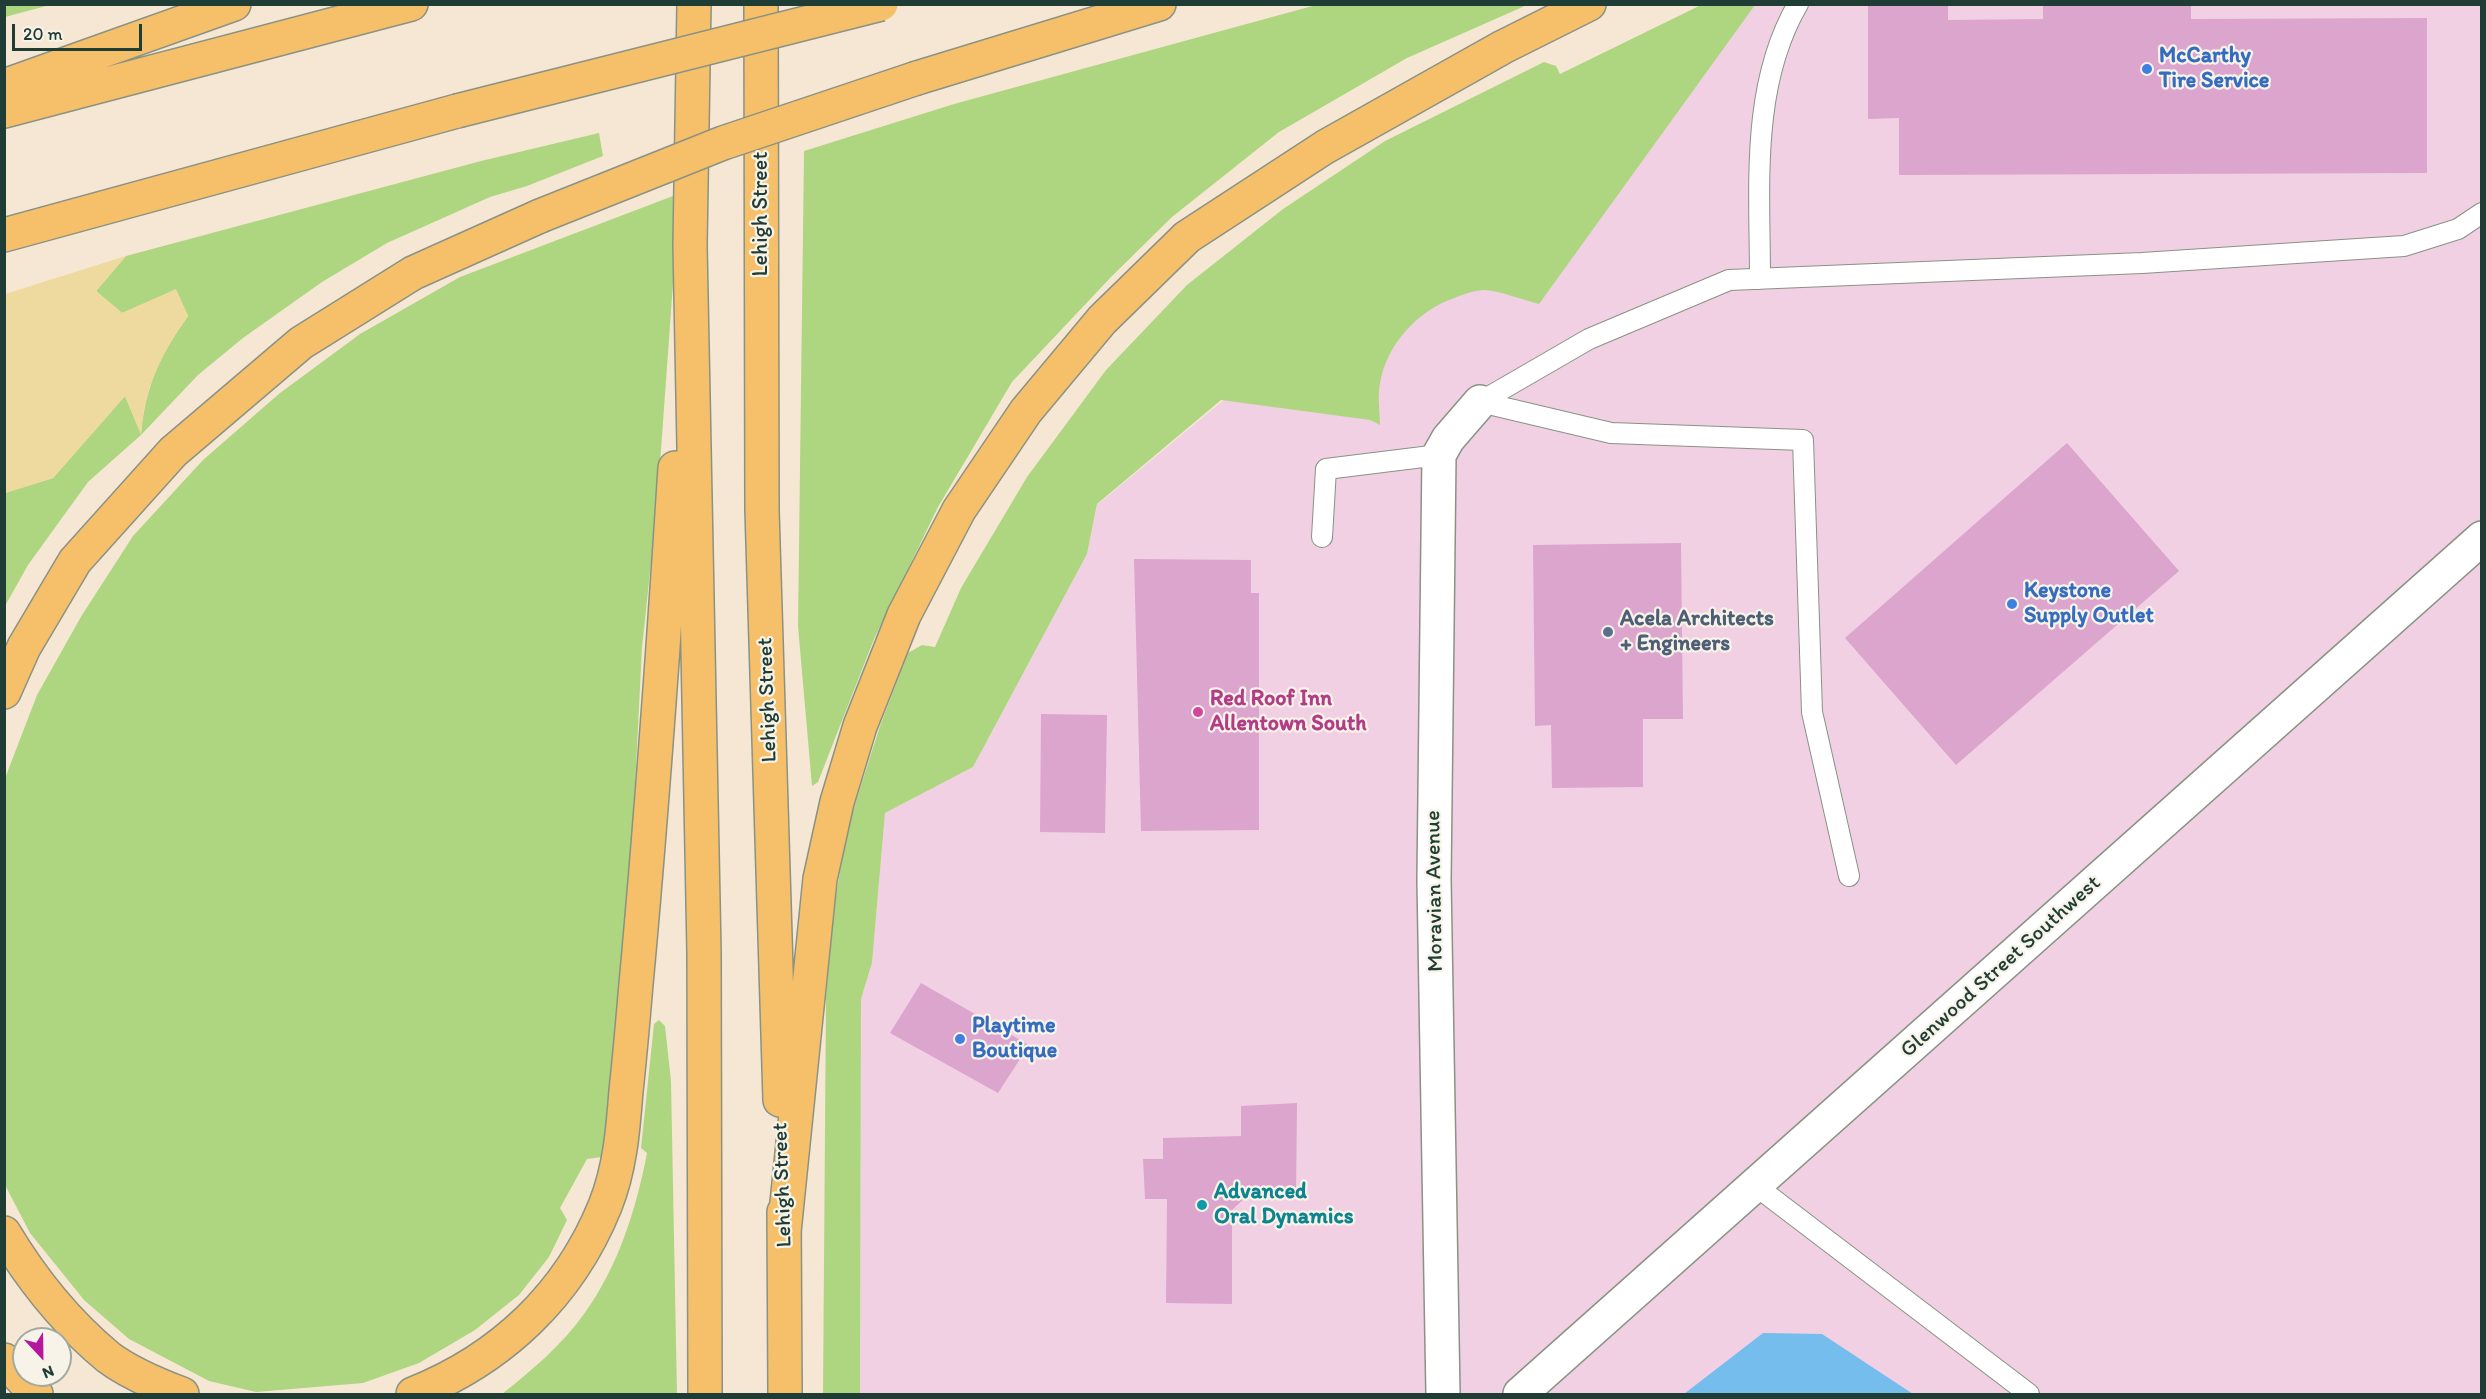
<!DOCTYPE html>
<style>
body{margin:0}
#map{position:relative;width:2486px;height:1399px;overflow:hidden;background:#f6e7d4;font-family:Itim,sans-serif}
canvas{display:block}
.frame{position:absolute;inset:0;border:6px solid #1f3d34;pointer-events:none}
.north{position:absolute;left:12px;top:1327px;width:60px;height:60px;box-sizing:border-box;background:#f7f3e8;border:2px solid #a1aaa0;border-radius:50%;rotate:158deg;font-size:16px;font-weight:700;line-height:24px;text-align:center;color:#1f3d34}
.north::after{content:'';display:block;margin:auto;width:21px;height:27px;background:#b5179e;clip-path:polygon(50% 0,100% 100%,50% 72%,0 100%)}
.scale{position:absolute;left:12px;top:24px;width:130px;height:27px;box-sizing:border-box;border:3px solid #1f3d34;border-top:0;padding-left:8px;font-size:18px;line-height:21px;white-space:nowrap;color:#1f3d34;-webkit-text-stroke:4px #f7f3e8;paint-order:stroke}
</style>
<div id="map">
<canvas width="2486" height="1399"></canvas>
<div class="frame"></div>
<div class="north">N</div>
<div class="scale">20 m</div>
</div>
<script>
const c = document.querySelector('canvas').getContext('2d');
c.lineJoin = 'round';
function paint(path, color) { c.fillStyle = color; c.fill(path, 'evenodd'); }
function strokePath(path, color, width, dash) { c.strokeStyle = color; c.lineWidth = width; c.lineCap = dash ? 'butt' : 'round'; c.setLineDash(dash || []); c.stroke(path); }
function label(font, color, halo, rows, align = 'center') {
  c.font = font + ' Itim,sans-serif'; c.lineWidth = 4.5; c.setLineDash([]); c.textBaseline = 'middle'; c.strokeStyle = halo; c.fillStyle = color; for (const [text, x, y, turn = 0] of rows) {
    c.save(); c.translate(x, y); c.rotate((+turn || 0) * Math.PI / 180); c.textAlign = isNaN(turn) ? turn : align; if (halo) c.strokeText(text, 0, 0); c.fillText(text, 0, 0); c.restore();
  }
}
const built = new Path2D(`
 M1701,5H2481V1394H860L861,999L872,963L885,813L973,767L1087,554L1097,505Z`);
const green = new Path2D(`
 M5,4H50V5L5,17Z
 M1316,5H1527L1407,58L1279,132L1172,217L1111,277L1012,382L938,507L874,639L818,782L812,786L798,626L804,151L954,104Z
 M1701,5H1755L1539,304C1523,300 1500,291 1485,290C1474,290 1459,296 1449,300C1412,315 1382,351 1379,392C1378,402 1380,414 1380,425L1370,420L1221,400L1097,504L1087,554L973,767L885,813L872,963L861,999L860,1394H823L826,997L833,912L848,826L880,726L908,653L922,645L935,647L961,588L1027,477L1106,370L1187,285L1283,209L1385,141L1544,62L1556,66L1560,74Z
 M599,133L603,156L527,186L490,197L387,243L322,282L243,338L198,375L141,435L88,482L28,565L5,606V493L53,478L125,396L141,433C146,385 160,355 188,316L176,290L122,313L96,291L126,256L481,161Z
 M673,196L675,256L657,505L642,648L634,806L616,1027V1071L602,1157L587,1159L560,1208L567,1220L549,1257L519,1295L475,1330L419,1363L363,1383L256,1392L209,1381L129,1339L84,1300L30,1233L5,1185L4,781L37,695L82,615L133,536L203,460L280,393L360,334L460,277Z
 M659,1020L665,1026L671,1081L677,1394H502C532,1370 562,1345 584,1314C618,1267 636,1210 647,1153L641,1148L654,1024Z`);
const sand = new Path2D(`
 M126,256L96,291L122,313L176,289L188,316C160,356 145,386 141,435L125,396L53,478L5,493V294Z`);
const water = new Path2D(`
 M1763,1333L1822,1334L1913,1394H1684Z`);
const building = new Path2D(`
 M1868,4H1948V20L2043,19V4H2191V19L2427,18V173L1899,175V118L1868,119Z
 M2067,443L2179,571L1956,765L1845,638Z
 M1681,543L1683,719H1643V787L1552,788L1551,725L1535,726L1533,545Z
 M1134,559L1251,560V593H1259V830L1141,831Z
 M1041,714L1107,715L1105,833L1040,832Z
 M921,983L1029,1045L998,1093L890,1033Z
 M1297,1103L1296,1194L1247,1196L1232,1210V1304L1166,1303L1167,1199H1145L1143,1159H1163V1138L1241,1136V1106Z`);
const lane = new Path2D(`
 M1760,279C1760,188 1750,86 1798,4
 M1480,402L1589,339L1729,280L2142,263L2404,246L2458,229L2482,213
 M1480,402L1611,433L1803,440L1812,712L1849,876
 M1322,537L1326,469L1439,455
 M1756,1186L2029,1394`);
const street = new Path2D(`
 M1443,1394L1434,880L1439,455L1448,439L1480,402
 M1520,1394L2482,538`);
const highway = new Path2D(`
 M694,4L690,245L704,952L705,1394
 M761,4L762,510L780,1100
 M917,78L1159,4
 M4,86L234,4
 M4,111L411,4
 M4,235L457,111
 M4,692L24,647L75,561L173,452L301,343L413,273L540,216
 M784,1212L785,1394
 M784,1232L820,879L837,802L860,726L904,615L959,510L1026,411L1102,320L1187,237L1325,147L1503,47L1589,4
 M4,1233C31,1278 67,1323 108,1357C129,1373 158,1385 182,1394
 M4,1360L36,1394
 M413,1394C501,1359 569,1295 605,1206C620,1169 623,1130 626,1091C630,1055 633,1019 636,984C652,812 664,640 675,468`);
const highwayBridge = new Path2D(`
 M457,111L881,4
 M540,216L723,143L917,78`);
const markers = [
 [2147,69,6,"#3f7fe0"],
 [2012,604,6,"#3f7fe0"],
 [1608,632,6,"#5c6f8a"],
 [1198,712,6,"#d1479c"],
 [960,1039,6,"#3f7fe0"],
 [1202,1205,6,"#0f9aa8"]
];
const shopNames = [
 ["McCarthy",2159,56],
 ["Tire Service",2159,81],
 ["Keystone",2024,591],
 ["Supply Outlet",2024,616],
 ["Playtime",972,1026],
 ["Boutique",972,1051]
];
const streetNames = [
 ["Lehigh Street",761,214,-90],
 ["Lehigh Street",768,700,-92],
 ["Moravian Avenue",1435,891,-91],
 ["Glenwood Street Southwest",2001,967,-42],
 ["Lehigh Street",783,1185,-92]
];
const serviceNames = [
 ["Acela Architects",1620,619],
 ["+ Engineers",1620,644]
];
const hotelNames = [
 ["Red Roof Inn",1210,699],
 ["Allentown South",1210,724]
];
const cultureNames = [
 ["Advanced",1214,1192],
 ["Oral Dynamics",1214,1217]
];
paint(built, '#f1d0e4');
paint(green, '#aed680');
paint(sand, '#eeda9e');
paint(water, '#74bded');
paint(building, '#dca5ce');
strokePath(lane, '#8a9284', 22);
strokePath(street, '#8a9284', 36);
strokePath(highway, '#8a9284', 36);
strokePath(lane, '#fff', 20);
strokePath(street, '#fff', 33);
strokePath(highway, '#f6c06b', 33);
strokePath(highwayBridge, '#8a9284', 36, []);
strokePath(highwayBridge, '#f6c06b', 33);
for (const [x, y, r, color] of markers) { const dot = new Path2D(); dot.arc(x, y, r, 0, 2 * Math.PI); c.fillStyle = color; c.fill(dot); strokePath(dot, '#f7f3e8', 2); }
label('bold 22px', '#366cbe', '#f7f3e8', shopNames, 'left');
label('22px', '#1f3d34', '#f7f3e8', streetNames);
label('bold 22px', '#4e5e75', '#f7f3e8', serviceNames, 'left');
label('bold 22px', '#b23c85', '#f7f3e8', hotelNames, 'left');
label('bold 22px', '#0d838f', '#f7f3e8', cultureNames, 'left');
</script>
